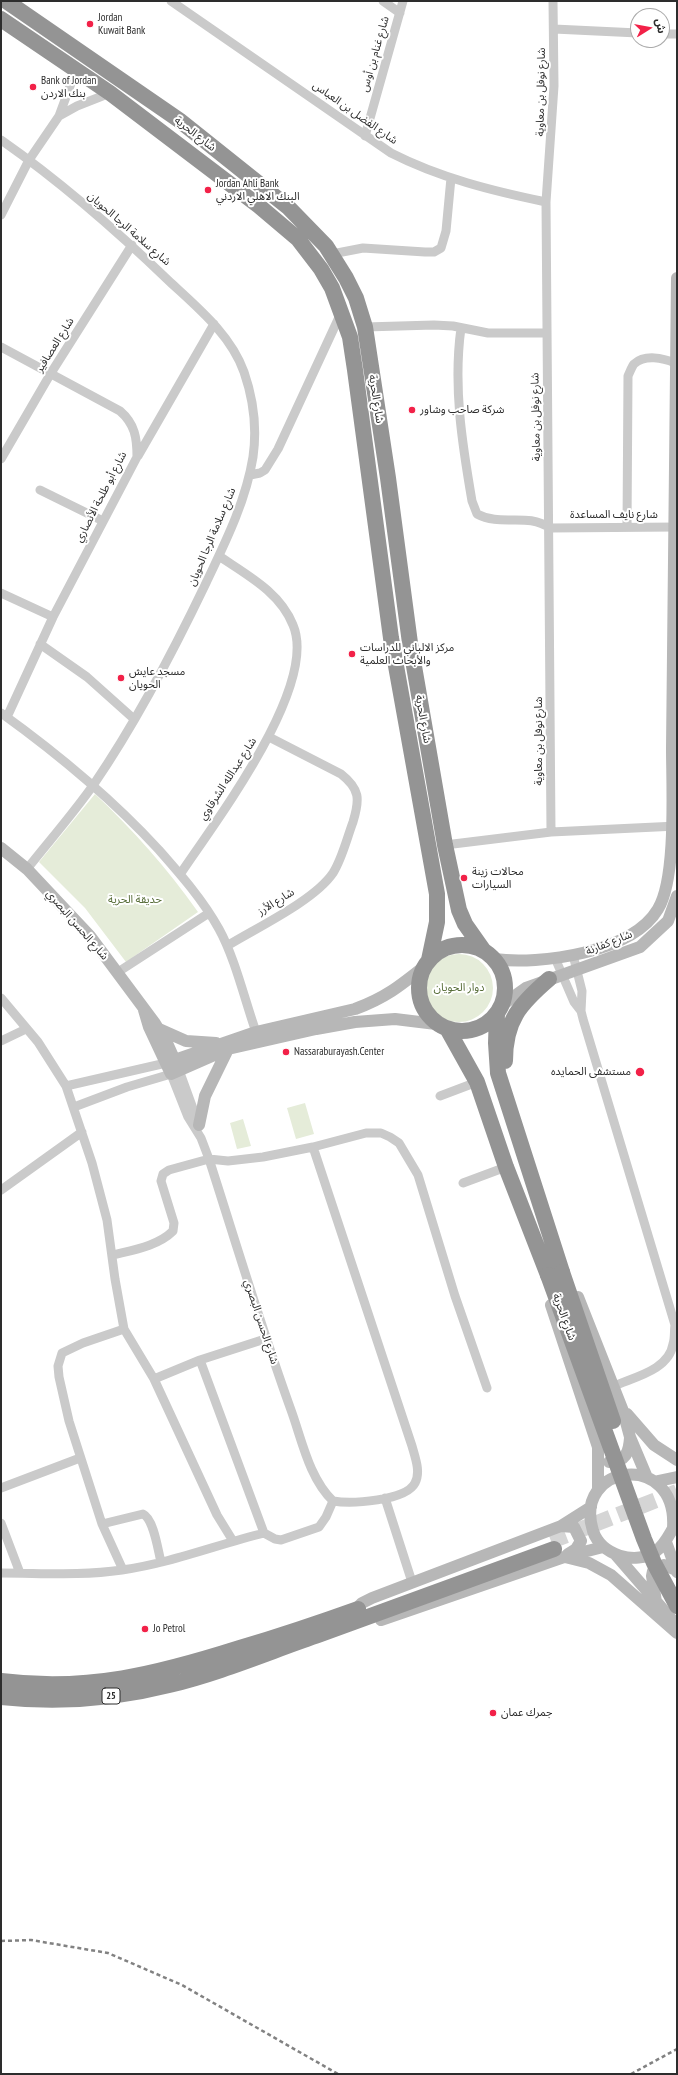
<!DOCTYPE html>
<meta charset="utf-8">
<style>
body{margin:0}
#map{position:relative;width:678px;height:2075px;overflow:hidden;background:#fff;font-family:"PT Sans Narrow","Noto Sans Arabic",sans-serif}
canvas{display:block}
.frame{position:absolute;inset:0;border:2px solid #2d2d2d;pointer-events:none}
.north{position:absolute;left:630px;top:8px;width:40px;height:40px;box-sizing:border-box;background:#fff;border:1px solid #ababab;border-radius:50%;rotate:79deg;font-size:11px;font-weight:700;line-height:16px;text-align:center;color:#2d2d2d}
.north::after{content:'';display:block;margin:auto;width:14px;height:18px;background:#f22148;clip-path:polygon(50% 0,100% 100%,50% 72%,0 100%)}
</style>
<div id="map">
<canvas width="678" height="2075"></canvas>
<div class="frame"></div>
<div class="north">ش</div>
</div>
<script>
const c = document.querySelector('canvas').getContext('2d');
c.lineJoin = 'round';
function paint(path, color) { c.fillStyle = color; c.fill(path, 'evenodd'); }
function strokePath(path, color, width, dash) { c.strokeStyle = color; c.lineWidth = width; c.lineCap = dash ? 'butt' : 'round'; c.setLineDash(dash || []); c.stroke(path); }
function label(font, color, halo, rows, align = 'center') {
  c.font = font + ' "PT Sans Narrow","Noto Sans Arabic",sans-serif'; c.lineWidth = 4; c.setLineDash([]); c.textBaseline = 'middle'; c.strokeStyle = halo; c.fillStyle = color; for (const [text, x, y, turn = 0] of rows) {
    c.save(); c.translate(x, y); c.rotate((+turn || 0) * Math.PI / 180); c.textAlign = isNaN(turn) ? turn : align; if (halo) c.strokeText(text, 0, 0); c.fillText(text, 0, 0); c.restore();
  }
}
const green = new Path2D(`
 M95,794C133,830 167,868 198,912L126,962L85,908L39,862Z
 M425 988a34 34 0 1 1 68 0a34 34 0 1 1-68 0Z
 M305,1103L314,1134L296,1139L287,1108Z
 M243,1119L251,1146L237,1149L230,1123Z`);
const highwayTunnel = new Path2D(`
 M551,1541L677,1492`);
const street = new Path2D(`
 M171,1L391,153C440,178 493,191 546,202
 M383,1L400,13
 M554,29L638,33
 M662,34H677
 M59,116L77,106L110,93
 M365,136L403,1
 M1,140C61,182 117,231 170,282C198,308 231,335 244,372C253,398 257,429 253,457C246,501 225,543 206,583C173,652 137,721 94,784C73,814 49,841 27,869
 M1,215L29,160L59,116L76,70
 M332,254L363,248L425,252H434L441,248L446,231L451,178
 M365,327L434,325L453,326L488,333H547
 M461,328C453,386 462,443 472,501L477,514C501,527 527,512 550,528L677,527
 M1,347L120,411C135,424 137,438 137,457L53,617L7,717
 M138,456L214,324
 M1,459L51,373L132,245
 M250,475L260,473L265,470L278,449L341,313
 M40,490L103,521
 M627,527L628,376C630,372 632,366 634,364C645,354 663,358 675,363
 M1,593L53,617
 M40,644L87,677L134,719
 M1,713C58,754 111,798 159,850C181,875 203,900 219,929C235,958 245,1001 256,1032
 M551,832L546,202L554,86L553,1
 M445,845L551,832L677,826
 M181,873C215,822 319,686 293,625C280,592 247,575 219,556
 M227,946C256,928 314,901 333,873C342,859 347,838 353,822C360,799 360,789 341,774L269,737
 M573,955L582,991L581,1011L583,1019L675,1325C674,1332 675,1338 673,1344C669,1370 634,1377 614,1386
 M555,958L574,1002L581,1011
 M118,972L209,913
 M1,998L38,1042L66,1086L92,1163L107,1220L115,1279L124,1329L154,1379L217,1515L233,1541
 M1,1041L26,1029
 M179,1070L199,1125
 M66,1086L166,1063
 M440,1096L477,1082
 M74,1107L127,1087L171,1074L188,1117L201,1138L209,1159C236,1243 261,1327 291,1410C302,1440 309,1478 333,1501
 M313,1147L412,1446C415,1457 421,1472 415,1483C406,1501 351,1504 333,1501
 M463,1183L506,1167
 M1,1190L82,1132
 M113,1255C133,1250 158,1246 173,1231L174,1223L161,1181L163,1174L169,1170L209,1159L228,1161L263,1157L313,1147L366,1133H381L390,1137L399,1143L418,1175L455,1296L487,1388
 M200,1360L264,1533L275,1539L281,1540L319,1527L326,1517L333,1501
 M154,1379L200,1360L265,1339
 M1,1488L80,1458
 M385,1498L412,1582
 M1,1523L20,1573
 M102,1524L143,1514C154,1519 158,1551 161,1562
 M123,1570L102,1524L69,1421L59,1377L58,1366L62,1353L83,1343L124,1329
 M1,1573C43,1573 81,1576 122,1570C171,1563 216,1545 264,1533`);
const secondary = new Path2D(`
 M1,848L27,869L90,936L154,1022L167,1043L179,1070
 M494,959C540,965 632,953 658,909C677,878 672,786 672,748C675,591 674,434 677,278
 M502,1005L526,988L640,947L668,921L677,896
 M144,1010L149,1027L171,1074L228,1049L316,1029L355,1022L395,1019L436,1024
 M159,1029L186,1041L216,1043
 M169,1062L256,1032L355,1009C385,998 400,986 425,966
 M199,1125L205,1096L228,1049
 M578,1297L623,1411L630,1437L646,1475
 M551,1305L598,1447V1490
 M627,1414L654,1445L677,1460
 M609,1462C626,1462 629,1452 630,1438
 M658,1481L677,1477
 M561,1526L574,1527L581,1541L576,1549L568,1554
 M673,1528C678,1450 572,1463 593,1531C601,1555 635,1566 656,1551C666,1544 670,1532 677,1522
 M666,1542L677,1572
 M616,1555L674,1622
 M565,1557L589,1563L611,1575L677,1633
 M656,1602L652,1576L653,1571L664,1565L676,1570
 M355,1610L362,1603L372,1598L561,1526L591,1507
 M381,1620L564,1557L603,1547`);
const highway = new Path2D(`
 M6,1L179,120L288,207L326,246L346,278L356,298L365,327L388,478L410,643L445,845L459,910L465,924L484,951
 M1,19L110,93L259,206L298,239L321,269L332,288L350,337L355,370L391,638L437,894V922L429,960
 M419 988a43 43 0 1 1 86 0a43 43 0 1 1-86 0Z
 M497,1014L496,1043L498,1073L562,1272
 M448,1030L477,1082L506,1167L548,1275
 M505,1061C505,1020 520,1004 549,979
 M1,1681C88,1692 158,1674 240,1648C280,1636 319,1623 358,1609
 M1,1697C57,1703 114,1699 169,1685C220,1673 271,1651 321,1634C398,1606 476,1578 554,1549`);
const rail = new Path2D(`
 M1,1941L31,1940L108,1953L182,1985L338,2074
 M631,2074L677,2049`);
const highwayBridge = new Path2D(`
 M562,1272L613,1421
 M548,1275L644,1539L654,1563L677,1606`);
const markers = [
 [90,24,4,"#f22148"],
 [33,87,4,"#f22148"],
 [208,190,4,"#f22148"],
 [412,410,4,"#f22148"],
 [352,654,4,"#f22148"],
 [121,678,4,"#f22148"],
 [464,878,4,"#f22148"],
 [286,1052,4,"#f22148"],
 [640,1072,5,"#f22148"],
 [145,1629,4,"#f22148"],
 [493,1713,4,"#f22148"]
];
const shields = [
 [111,1696,18]
];
const shieldNames = [
 ["25",111,1696]
];
const poiNames = [
 ["Jordan",98,18],
 ["Kuwait Bank",98,31],
 ["Bank of Jordan",41,81],
 ["بنك الاردن",41,94],
 ["Jordan Ahli Bank",216,184],
 ["البنك الاهلي الاردني",216,197],
 ["شركة صاحب وشاور",420,410],
 ["مركز الالباني للدراسات",360,648],
 ["والأبحاث العلمية",360,661],
 ["مسجد عايش",129,672],
 ["الحويان",129,685],
 ["محالات زينة",472,872],
 ["السيارات",472,885],
 ["Nassaraburayash.Center",294,1052],
 ["مستشفى الحمايده",631,1072,"right"],
 ["Jo Petrol",153,1629],
 ["جمرك عمان",501,1713]
];
const streetNames = [
 ["شارع غنام بن أوس",375,54,-74],
 ["شارع نوفل بن معاوية",541,92,-89],
 ["شارع الفضل بن العباس",355,113,35],
 ["شارع الحرية",195,134,38],
 ["شارع سلامة الرجا الحويان",129,229,41],
 ["شارع العصافير",55,345,-58],
 ["شارع الحرية",376,399,81],
 ["شارع نوفل بن معاوية",536,417,-91],
 ["شارع أبو طلحة الأنصاري",101,497,-63],
 ["شارع نايف المساعدة",614,515],
 ["شارع سلامة الرجا الحويان",212,537,-67],
 ["شارع الحرية",423,719,80],
 ["شارع نوفل بن معاوية",539,741,-90],
 ["شارع عبدالله الشرقاوي",228,779,-57],
 ["شارع الأرز",276,902,-32],
 ["شارع الحسن البصري",77,925,49],
 ["شارع كفارنة",609,943,-22],
 ["شارع الحرية",564,1317,70],
 ["شارع الحسن البصري",261,1322,72]
];
const parkNames = [
 ["حديقة الحرية",135,900],
 ["دوار الحويان",459,988]
];
paint(green, '#e5ecd9');
strokePath(highwayTunnel, '#d5d5d5', 16, [16, 8]);
strokePath(street, '#cacaca', 9);
strokePath(secondary, '#b7b7b7', 12);
strokePath(highway, '#949494', 16);
strokePath(rail, '#828282', 2.5, [4, 3]);
strokePath(highwayBridge, '#949494', 16);
for (const [x, y, r, color] of markers) { const dot = new Path2D(); dot.arc(x, y, r, 0, 2 * Math.PI); c.fillStyle = color; c.fill(dot); strokePath(dot, '#fff', 1.5); }
for (const [x, y, w] of shields) { const box = new Path2D(); box.roundRect(x - w / 2, y - 8, w, 16, 3); c.fillStyle = '#fff'; c.fill(box); strokePath(box, '#2d2d2d', 1); }
label('bold 10px', '#2d2d2d', null, shieldNames);
label('11px', '#2d2d2d', '#fff', poiNames, 'left');
label('11px', '#2d2d2d', '#fff', streetNames);
label('11px', '#566c37', '#fff', parkNames);
</script>
